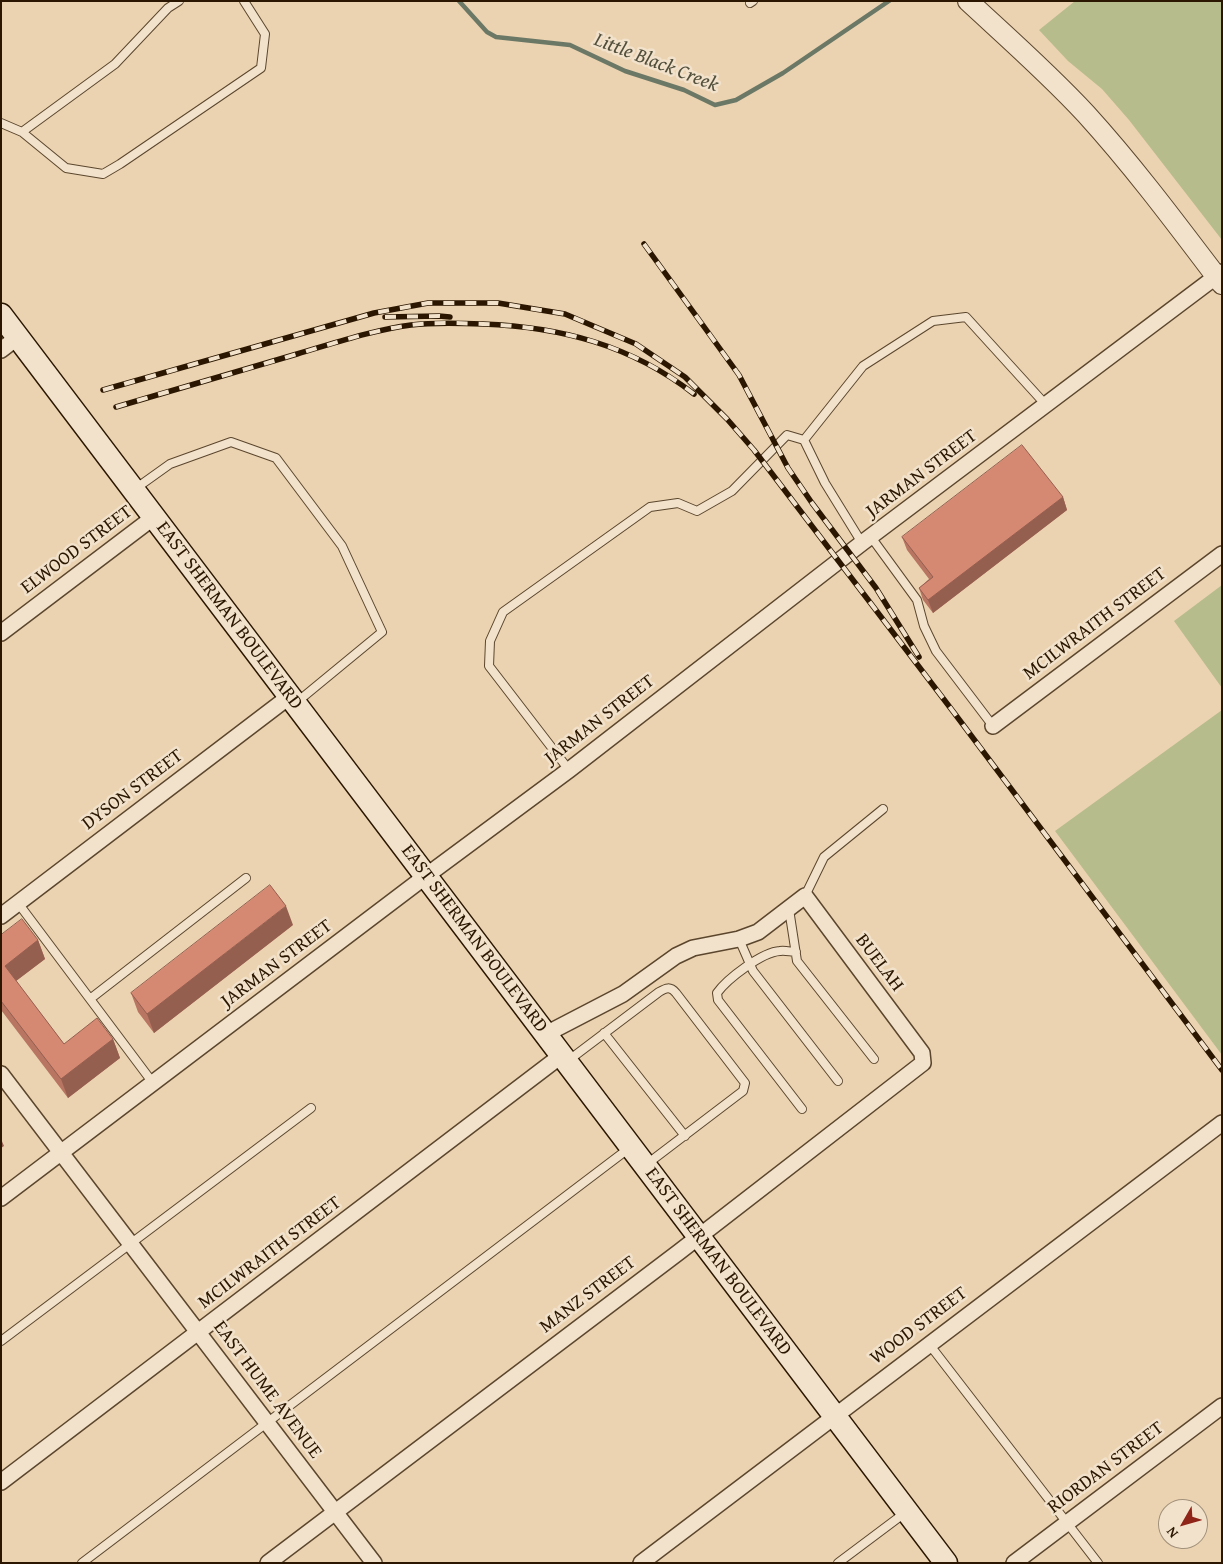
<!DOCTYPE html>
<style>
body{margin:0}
#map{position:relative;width:1223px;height:1564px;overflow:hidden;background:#ebd3b1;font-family:"Gentium Book Plus",serif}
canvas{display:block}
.frame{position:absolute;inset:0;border:2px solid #2b1701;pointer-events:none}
.north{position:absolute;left:1158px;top:1499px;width:50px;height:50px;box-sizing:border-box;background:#f2e2cc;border:1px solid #a2917b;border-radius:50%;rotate:232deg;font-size:14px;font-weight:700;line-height:20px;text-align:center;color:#2b1701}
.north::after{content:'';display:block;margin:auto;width:18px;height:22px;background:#8f2418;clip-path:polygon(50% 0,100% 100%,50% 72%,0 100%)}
</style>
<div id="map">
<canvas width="1223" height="1564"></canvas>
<div class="frame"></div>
<div class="north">N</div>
</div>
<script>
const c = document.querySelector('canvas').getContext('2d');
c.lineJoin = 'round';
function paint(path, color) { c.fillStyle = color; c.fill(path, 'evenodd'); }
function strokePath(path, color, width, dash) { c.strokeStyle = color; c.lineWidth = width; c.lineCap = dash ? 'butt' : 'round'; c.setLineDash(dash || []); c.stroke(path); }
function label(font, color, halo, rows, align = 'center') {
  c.font = font + ' "Gentium Book Plus",serif'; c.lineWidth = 5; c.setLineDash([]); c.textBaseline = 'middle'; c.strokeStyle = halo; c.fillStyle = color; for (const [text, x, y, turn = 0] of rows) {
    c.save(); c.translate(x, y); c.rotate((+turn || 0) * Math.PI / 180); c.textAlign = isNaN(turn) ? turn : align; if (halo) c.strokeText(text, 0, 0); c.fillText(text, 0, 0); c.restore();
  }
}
const green = new Path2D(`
 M1075,1H1222V240L1129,120L1102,89L1068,61L1039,30Z
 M1222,585V688L1174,621Z
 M1222,710V1055L1055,831Z`);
const stream = new Path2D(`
 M459,1L487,32L496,37L570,45L625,71L684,90L715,105L736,100L783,73L889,1`);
const service = new Path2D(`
 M750,3L753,1
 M1,123L22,132L66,168L103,174L120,164L261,68L265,34L244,1
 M22,132L115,64L168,8L179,1
 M804,440L863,366L933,321L966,317L1046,405
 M135,489L170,464L231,442L276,458L342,546L382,632L297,702
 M871,537L917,600L924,626L936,651L993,726
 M569,770L489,666L490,641L503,612L650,507L678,503L697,511L732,491L787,435L804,440L825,483L862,543
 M805,896L824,857L883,809
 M18,903L153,1083
 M789,909L797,961L874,1059
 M739,939L753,971L838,1081
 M796,952C791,952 785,950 780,951C762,952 727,979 717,993L718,1000L802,1109
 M90,999L246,878
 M604,1033L685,1136
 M569,1060L659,992C666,988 670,986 676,993L745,1083L743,1091L739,1094L647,1164
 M1,1341L311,1108
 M929,1344L1098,1563
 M82,1563L628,1149
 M838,1563L906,1512`);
const minor = new Path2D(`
 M1,350L18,337
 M1,633L154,517
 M993,726L1222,554
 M1,916L290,696
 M1,1074L374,1563
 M1,1198L426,876L569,770L862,543L1222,272
 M1,1482L562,1055
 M268,1563L679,1252L923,1063L922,1053L805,896L758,932L739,939L693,948L676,956L623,994L546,1034
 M641,1563L1222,1123
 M1014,1563L1222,1406`);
const tertiary = new Path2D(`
 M968,1C1008,38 1049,74 1086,114C1135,168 1178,226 1222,284`);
const secondary = new Path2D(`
 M1,315L946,1563`);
const rail = new Path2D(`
 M644,244L739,375L788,468L812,503L876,588L919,657
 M385,317L439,316L450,317
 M103,390L374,313L428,303H498L565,314L636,344L685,377L727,419L754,450L955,714L1222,1070
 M116,407C176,389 237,372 297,354C335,343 373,330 411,325C435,322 459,323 483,324C561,327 631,345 694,394`);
const wall = new Path2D(`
 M1063,497L1067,510L933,613L923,600L919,588L929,579L907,550L902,537Z
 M293,925L154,1033L138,1012L131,993Z
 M1,935L38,940L45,959L16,981L64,1044L113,1039L120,1058L68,1098L1,1010Z`);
const shadedWall = new Path2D(`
 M1063,497L1067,510L933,613L928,600Z
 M286,906L293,925L154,1033L147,1014Z
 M38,940L45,959L12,984L5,966Z
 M113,1039L120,1058L68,1098L61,1079Z
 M1,1139L4,1146L1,1148Z`);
const building = new Path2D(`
 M1022,445L1063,497L928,600L919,588L933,577L902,537Z
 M270,885L286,906L147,1014L131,993Z
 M22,919L38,940L5,966L64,1044L97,1018L113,1039L61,1079L1,1001V935Z`);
const streetNames = [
 ["JARMAN STREET",922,474,-37],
 ["ELWOOD STREET",77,550,-37],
 ["EAST SHERMAN BOULEVARD",229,616,53],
 ["MCILWRAITH STREET",1095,624,-37],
 ["JARMAN STREET",600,720,-38],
 ["DYSON STREET",133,790,-37],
 ["EAST SHERMAN BOULEVARD",474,939,53],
 ["BUELAH",879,963,53],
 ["JARMAN STREET",277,964,-37],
 ["MCILWRAITH STREET",270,1253,-37],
 ["EAST SHERMAN BOULEVARD",718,1262,53],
 ["MANZ STREET",588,1295,-37],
 ["WOOD STREET",919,1326,-37],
 ["EAST HUME AVENUE",267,1390,53],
 ["RIORDAN STREET",1106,1468,-37]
];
const waterNames = [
 ["Little Black Creek",656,63,21]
];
paint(green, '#b7bc8c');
strokePath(stream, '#6c7866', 4.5);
strokePath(service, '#5b462d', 10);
strokePath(minor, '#5b462d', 18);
strokePath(tertiary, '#5b462d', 22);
strokePath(secondary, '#2b1701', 25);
strokePath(service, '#f2e2cc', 8);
strokePath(minor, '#f2e2cc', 15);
strokePath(tertiary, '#f2e2cc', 20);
strokePath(secondary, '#f2e2cc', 22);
strokePath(rail, '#2b1701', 5.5);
strokePath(rail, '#f2e2cc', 4, [11]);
paint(wall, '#b77562');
paint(shadedWall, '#955f50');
paint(building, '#d58872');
strokePath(building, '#955f50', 1);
label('19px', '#2b1701', '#f2e2cc', streetNames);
label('italic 20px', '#514f3c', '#f2e2cc', waterNames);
</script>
